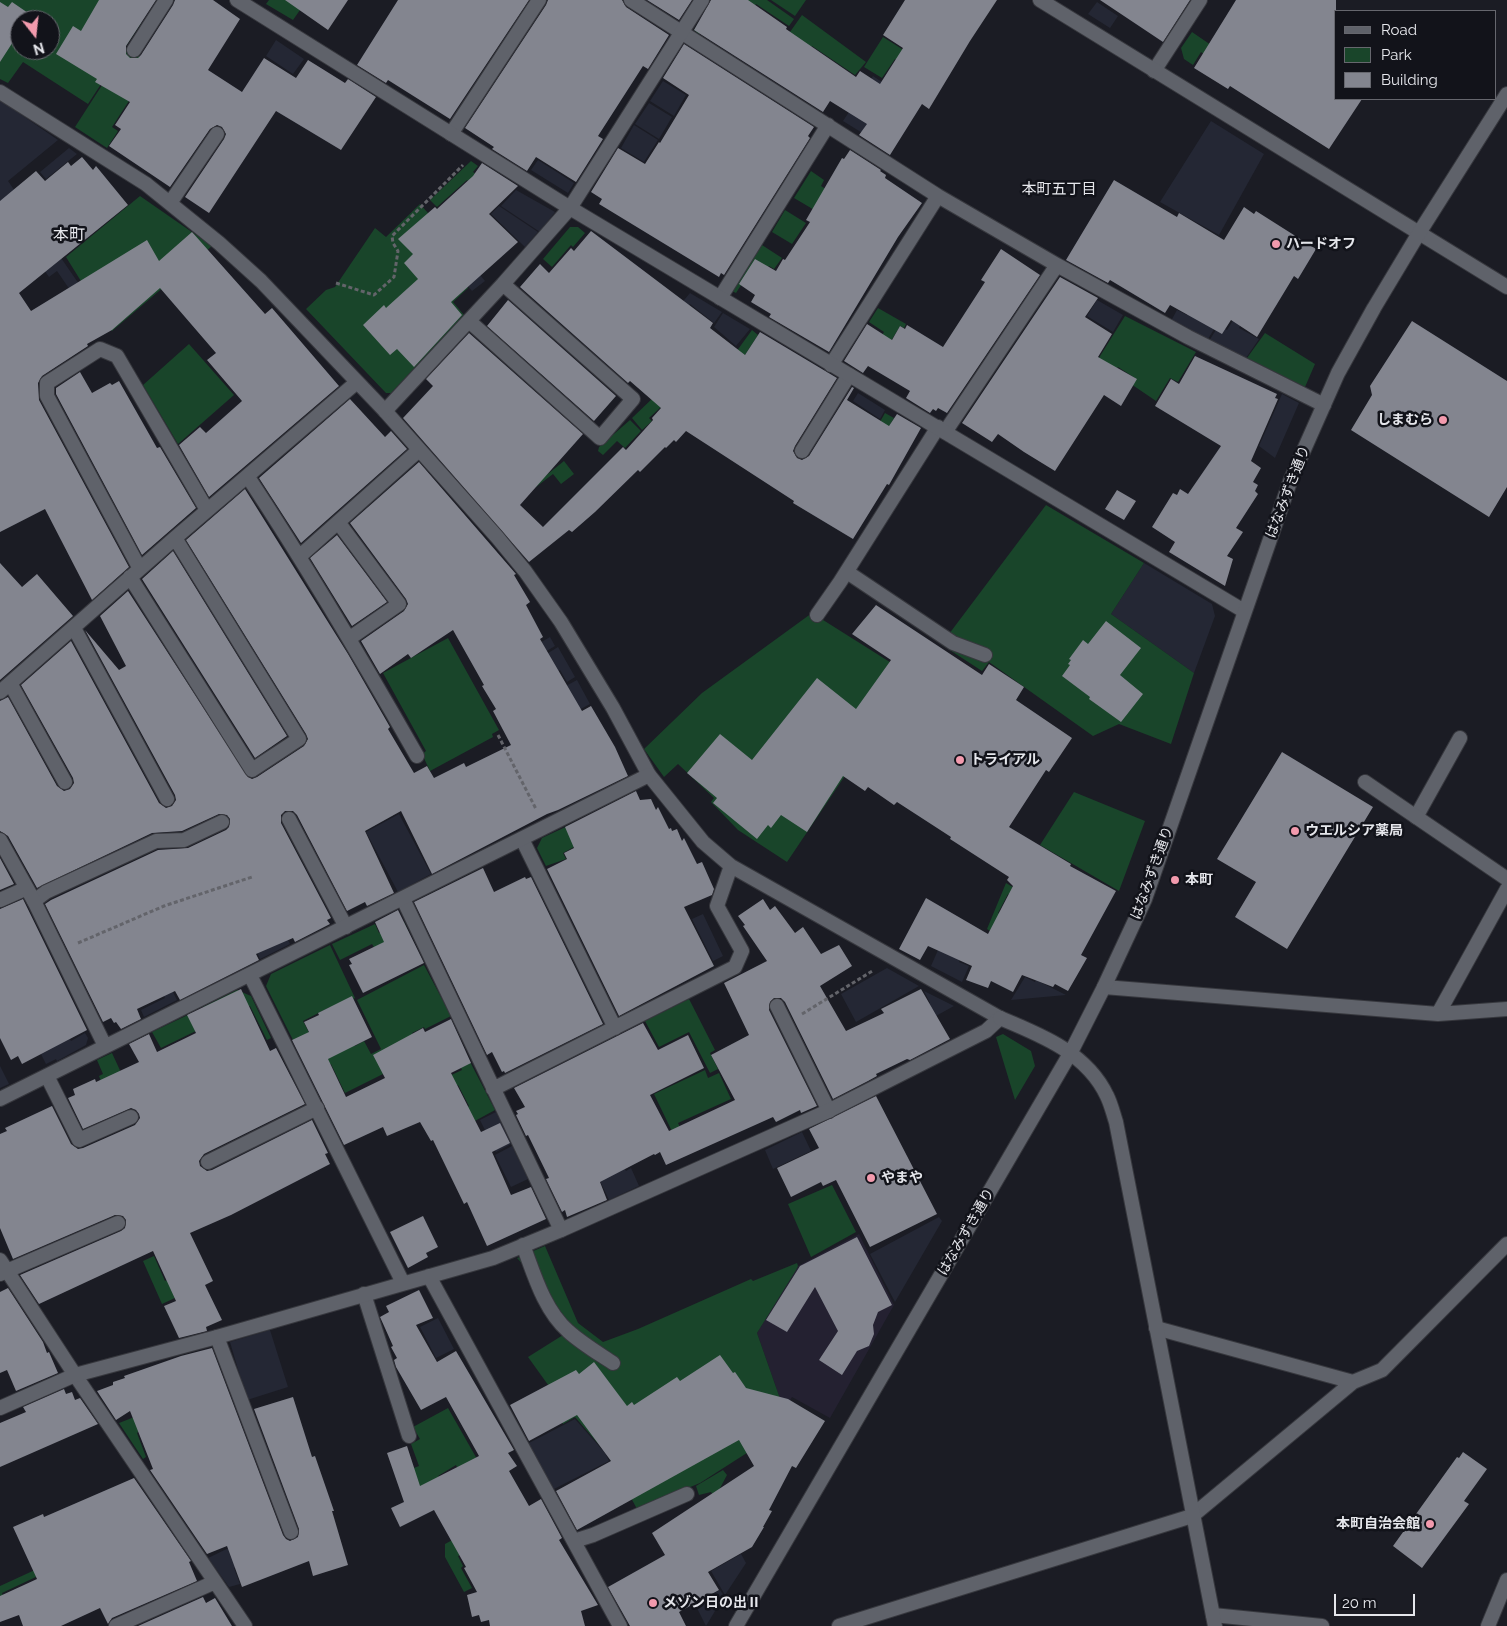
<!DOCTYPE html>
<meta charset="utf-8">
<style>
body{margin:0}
#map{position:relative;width:1507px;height:1626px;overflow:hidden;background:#1b1c24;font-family:Raleway,sans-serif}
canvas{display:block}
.legend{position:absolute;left:1334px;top:10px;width:162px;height:90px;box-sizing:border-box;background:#12131a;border:1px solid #66676e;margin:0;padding:6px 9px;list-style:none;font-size:15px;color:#e5e6eb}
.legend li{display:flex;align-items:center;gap:10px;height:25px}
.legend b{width:25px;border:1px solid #66676e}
.north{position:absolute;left:10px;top:10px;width:50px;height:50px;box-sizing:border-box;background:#12131a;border:1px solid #66676e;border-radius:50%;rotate:164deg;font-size:14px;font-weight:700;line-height:20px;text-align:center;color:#e5e6eb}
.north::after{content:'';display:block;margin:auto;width:18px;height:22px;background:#f29aad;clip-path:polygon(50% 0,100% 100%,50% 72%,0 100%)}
.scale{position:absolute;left:1334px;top:1594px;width:81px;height:22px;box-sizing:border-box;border:2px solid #e5e6eb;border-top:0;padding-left:6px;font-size:15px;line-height:18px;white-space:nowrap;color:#e5e6eb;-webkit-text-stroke:4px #12131a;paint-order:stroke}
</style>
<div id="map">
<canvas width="1507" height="1626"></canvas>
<ul class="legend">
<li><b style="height:6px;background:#5f626a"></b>Road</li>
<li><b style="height:14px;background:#19452a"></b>Park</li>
<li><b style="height:14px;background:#83858f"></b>Building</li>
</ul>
<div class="north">N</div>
<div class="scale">20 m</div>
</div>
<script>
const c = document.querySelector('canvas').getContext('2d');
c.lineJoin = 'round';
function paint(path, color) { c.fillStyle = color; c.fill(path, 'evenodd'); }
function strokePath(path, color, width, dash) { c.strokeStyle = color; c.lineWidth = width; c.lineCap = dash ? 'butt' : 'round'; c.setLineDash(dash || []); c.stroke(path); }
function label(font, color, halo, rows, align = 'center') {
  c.font = font + ' Raleway,"Noto Sans JP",sans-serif'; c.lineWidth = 5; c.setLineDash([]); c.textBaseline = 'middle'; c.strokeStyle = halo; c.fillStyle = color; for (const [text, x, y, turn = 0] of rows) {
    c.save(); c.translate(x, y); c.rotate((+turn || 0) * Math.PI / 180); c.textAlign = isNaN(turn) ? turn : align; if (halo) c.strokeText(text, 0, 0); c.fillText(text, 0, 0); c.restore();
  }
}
const commercial = new Path2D(`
 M859,1234L894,1305L830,1418L792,1397L784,1410L757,1333L798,1266Z`);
const built = new Path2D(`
 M1097,2L1118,16L1110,28L1088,14Z
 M276,40L304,59L293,74L266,56Z
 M873,76L888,86L864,134L843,121Z
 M663,81L686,95L674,116L650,101Z
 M0,100L58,140L8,181L90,300L81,306L57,271L49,277L0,206Z
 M649,103L672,117L659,139L635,124Z
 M1211,121L1264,154L1219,235L1160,202Z
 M634,125L658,140L644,162L621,148Z
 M69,148L77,154L46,179L40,172Z
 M538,160L574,183L568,193L531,170Z
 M516,190L555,212L540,232L501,206Z
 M499,206L538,232L525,247L491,214Z
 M466,258L485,281L472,291L453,269Z
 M690,293L722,312L714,323L690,304L681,315L675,311Z
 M1097,300L1123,315L1113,332L1087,316Z
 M1192,306L1219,321L1208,339L1171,321L1177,310L1187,315Z
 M723,313L750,329L736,346L714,327Z
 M1237,314L1245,318L1239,328L1259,339L1246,358L1209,341L1219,325L1227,330Z
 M858,393L885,410L880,419L853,401Z
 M1282,394L1299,403L1275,458L1259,446Z
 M1144,563L1212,604L1215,616L1194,673L1111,614Z
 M550,637L555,646L510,673L504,664Z
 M558,647L575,677L567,682L560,670L556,672L532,663Z
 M577,680L590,704L561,720L528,706Z
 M399,814L431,874L398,892L366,832Z
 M703,914L723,956L713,961L692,919Z
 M281,926L290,944L260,959L256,950Z
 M938,950L960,958L959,962L969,966L962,982L931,966Z
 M153,953L177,1000L144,1017L141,1010L165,998L145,957Z
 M887,968L919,986L856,1022L841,994Z
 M1025,977L1035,982L1036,980L1066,995L1011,1000Z
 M924,991L954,1006L916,1027L909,1014L930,1003Z
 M27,1026L67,1035L71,1041L85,1033L88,1038L86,1045L57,1061L56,1059L46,1064Z
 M0,1066L9,1084L0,1088Z
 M496,1112L511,1144L496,1152L480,1120Z
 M802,1132L811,1151L773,1169L765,1150Z
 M512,1146L528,1179L511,1187L495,1155Z
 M624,1168L626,1171L631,1168L639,1186L609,1200L600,1181Z
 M939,1217L942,1221L895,1302L870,1254Z
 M438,1318L454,1349L436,1358L420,1327Z
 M270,1330L288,1387L247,1400L230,1342Z
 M575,1419L605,1453L609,1461L554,1489L527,1444Z
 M235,1545L243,1564L234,1568L240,1584L229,1587L208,1558Z
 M741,1554L746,1563L725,1595L711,1571Z
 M720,1590L724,1596L706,1626L695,1604Z`);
const green = new Path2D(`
 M0,0H104L141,23L88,104L23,62L8,83L0,79ZM20,20H50V50H20Z
 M269,0H307L293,20L266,4Z
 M714,0H767L794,19L789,26L756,4L750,14L709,20L699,34L694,30Z
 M771,0H806L795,16Z
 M802,15L866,62L855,75L812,46L798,66L785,39Z
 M1192,32L1211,45L1205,55L1201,52L1193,65L1184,59L1181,48Z
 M883,37L921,61L914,71L895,59L882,78L864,67Z
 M126,48L165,73L138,87L112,127L118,131L107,148L75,127Z
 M471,161L478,166L473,172L486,181L480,193L467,180L437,207L430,200Z
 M811,171L824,180L821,186L829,191L816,211L794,198Z
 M140,196L212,246L112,331L66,257Z
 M420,204L466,256L452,269L468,288L453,302L464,315L391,393H386L306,309L326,290L335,287L375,228L386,237Z
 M785,210L806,223L792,244L772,232Z
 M570,227H578L585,233L573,247L571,245L552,267L543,259Z
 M762,245L782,258L774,269L769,266L763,275L752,268L736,293L732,291Z
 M878,308L906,324L904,328L900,326L888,346L879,340L884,332L869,322Z
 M1125,316L1196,352L1178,382L1170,378L1156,401L1131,384L1135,378L1118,367L1110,380L1092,369Z
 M752,330L758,335L709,410L699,403Z
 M1265,333L1315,364L1305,387L1247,358Z
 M189,344L234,395L178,444L143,385Z
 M654,397L662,406L649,418L652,421L642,430L632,418Z
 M885,413L894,418L871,456L856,464Z
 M630,420L641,431L625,448L617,441L603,455L598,451L599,447Z
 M564,461L574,474L561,484L553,474L536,487L534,485Z
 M1046,505L1144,563L1111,614L1194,673L1171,744L1119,724L1093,736L989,662L982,671L942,645L949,634Z
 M812,613L912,676L787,862L738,830L711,802L714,798L678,764L664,777L644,749L702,693Z
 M448,638L499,730L492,734L493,737L430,771L422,754L426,751L383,673Z
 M1074,792L1145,821L1119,891L1040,845Z
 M574,823V847L563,853L566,859L546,866L537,848L542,838Z
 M1006,883L1052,910L1038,908L1008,894L998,913L1002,915L993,933L987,929Z
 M404,922L409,933L375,949L372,944L340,960L332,944L375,924L379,933Z
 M330,945L355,998L332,1009L330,1007L303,1021L321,1056L352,1040L355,1046L364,1041L371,1054L381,1049L357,1000L424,965L451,1016L425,1029L424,1027L412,1033L414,1036L391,1070L345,1093L331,1064L310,1074L266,986L271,974Z
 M237,990L251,996L271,1038L267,1040L250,1006L212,1025L203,1007Z
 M689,999L715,1050L710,1053L718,1069L710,1073L689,1032L659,1047L645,1021Z
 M192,1013L200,1029L161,1048L152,1032Z
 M1003,1034L1031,1051L1035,1066L1015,1100L996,1037Z
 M112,1053L136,1105L102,1084L99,1076L103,1074L97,1060Z
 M466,1054L495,1110L473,1122L466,1108L469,1106L458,1085L431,1099L441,1080L462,1070L457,1059Z
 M705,1070L708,1078L719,1073L731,1099L678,1123L688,1144L680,1148L654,1094Z
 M832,1185L856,1232L811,1257L788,1204Z
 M545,1246L578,1323L603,1342L638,1329L751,1279L753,1281L797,1263L798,1266L796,1270L757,1333L784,1410L764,1442L700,1483L637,1509L608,1455L575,1417L563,1424L546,1393L551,1389L528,1357L563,1335L525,1267L517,1258Z
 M154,1256L165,1281L180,1274L192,1290L162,1304L143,1261Z
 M165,1405L137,1433L146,1457L143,1459L119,1423Z
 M448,1408L477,1459L458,1469L456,1465L438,1476L439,1477L421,1489L395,1475L419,1466L411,1444L420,1439L413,1427Z
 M723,1470L727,1475L718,1492L719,1505L711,1492L699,1495L696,1486Z
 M491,1519L506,1530L458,1556L463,1566L461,1568L472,1588L464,1592L445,1557V1544Z
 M37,1569L40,1575L2,1593L6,1605L0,1598V1586Z`);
const building = new Path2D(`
 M99,0H156L126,46V54L130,58H138L141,55L173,5L175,0H213L240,19L208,70L242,92L264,58L296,78L308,60L345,83L348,79L376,97L341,150L276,111L209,213L185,197L224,139L226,134L222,127L217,125L210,129L170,187L109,146L121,129L115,125L130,102L95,82L97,79L56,54L73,26L81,31Z
 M285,0H348L328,30Z
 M398,0H529L450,119L388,80L386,83L357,65Z
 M548,0H622L626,7L669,35L648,69L643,66L598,136L603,139L576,182L536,157L527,171L492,149L494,147L465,128L546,5Z
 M647,0H692L679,20Z
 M711,0H748L787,27L786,29L856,77L860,71L880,84L903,48L883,35L905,0H997L970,41L929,109L922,104L890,155L859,135L867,124L830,101L823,112L694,30Z
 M1100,0H1190L1163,42Z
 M1236,0H1336V99H1362L1329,149L1230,86L1228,89L1194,68Z
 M0,2L8,7L12,2L31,15L27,20H20V31L0,62Z
 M684,44L814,127L808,136L810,138L724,275L721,273L719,277L599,204L602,199L591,192L618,148L645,164L659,142L660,143L689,95L663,78Z
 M850,150L881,170L880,171L886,175L885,178L922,203L898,237L829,352L769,317L771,314L751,302L755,295L739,284L755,259L776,271L783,259L785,260L810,222L806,220L842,158L844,159Z
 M82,157L93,170L96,166L128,205L19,293L31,311L147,240L159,261L192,232L265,314L272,308L339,386L209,497L179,445L200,427L206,433L242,401L207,360L216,353L160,288L112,330L87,344L88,346L42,376L38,383L39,400L129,567L92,600L45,509L0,532V201L36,171L45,181L68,162L71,166Z
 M482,163L518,186L489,214L518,242L451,302L462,315L414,367L397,349L390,355L363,325L384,305L386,308L418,279L404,263L413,254L398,239L435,207L437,209L473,176Z
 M1114,180L1177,217L1179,213L1224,240L1244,207L1254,214L1256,211L1316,249L1298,279L1294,276L1257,337L1231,320L1222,334L1170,305L1165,313L1110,280L1108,283L1066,260Z
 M591,231L713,323L710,328L745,355L760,332L837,378L795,446L793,451L797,458L802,460L809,456L852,387L854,388L847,400L889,426L897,414L921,428L889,485L887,484L853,539L793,503L794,501L686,431L676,442L674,440L666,448L665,447L640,472L638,470L595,512L572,532L569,530L529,562L403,418L433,386L426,379L469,333L583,434L520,505L543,527L623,447L626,450L653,420L652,418L661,408L630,381L628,383L520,287L540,264L549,273L571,248L574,251Z
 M1001,249L1040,275L947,413L938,408L936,411L933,409L930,413L906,398L910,391L868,366L863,373L844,361L867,324L892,340L900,326L905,329L907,325L943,347L985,282L981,280Z
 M1060,277L1098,298L1085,317L1112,334L1098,357L1137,379L1121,406L1104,395L1055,471L1024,452L998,434L992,442L962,423Z
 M508,300L616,396L594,421L487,326Z
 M1412,321L1507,381V487L1489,517L1351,430L1372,395L1370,386Z
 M1195,356L1277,394L1275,398L1278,399L1251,461L1261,468L1253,482L1258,485L1255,491L1258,494L1236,528L1243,532L1227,556L1233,559L1225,586L1169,552L1175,542L1152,527L1173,493L1177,495L1180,489L1188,494L1221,446L1155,406L1171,379L1179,384Z
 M80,372L92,393L110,383L112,385L119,381L157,448L160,447L196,508L142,555L56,394V388Z
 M350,399L385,437L391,431L407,449L301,543L259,478Z
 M419,462L516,574L514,575L530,602L526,605L543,637L540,639L582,711L591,706L615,747L628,776L558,810L547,814L432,874L401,811L365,831L394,893L367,906L365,902L347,911L297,815L293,811H285L281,815V823L331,918L327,920L330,924L295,942L293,938L256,954L259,960L180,1000L175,991L137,1009L141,1019L121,1029L116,1022L114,1023L111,1018L103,1022L45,904L51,900L158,850L188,848L226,830L229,827L230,819L227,815L219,814L182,831L152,833L37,888L8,836L0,831V701L8,697L57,786L64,791L70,789L74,783L73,778L21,685L71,641L159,803L166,808L172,806L176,800L175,795L85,630L119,670L126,666L100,616L128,591L248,777L252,779L257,777L304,746L308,739L306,734L186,540L245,489L348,654L390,727L388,729L414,773L427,766L434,778L464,763L466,767L511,745L493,711L496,709L482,686L484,685L453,630L411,658L408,654L380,674L361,641L404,611L408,604L406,599L350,523Z
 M1117,490L1136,501L1124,520L1105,509Z
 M337,535L387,602L352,626L310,558Z
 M173,551L287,736L255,758L142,579Z
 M0,563L22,587L37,574L73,616L0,680Z
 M876,605L982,675L989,664L1024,687L1016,700L1072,738L1049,772L1046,770L1009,827L1071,864L1070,866L1116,891L1081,955L1087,958L1068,991L1055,984L1053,987L1022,975L1013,992L991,981L988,988L966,980L972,966L928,946L920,960L899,949L926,898L988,934L1013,886L1007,880L1009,877L950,839L951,837L897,802L894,805L868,787L865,791L843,776L807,832L781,815L771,828L768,825L757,839L713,803L717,798L687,773L720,734L752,760L817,678L856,709L891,660L852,634Z
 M1106,621L1141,648L1120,675L1143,694L1121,722L1089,699L1090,697L1062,676L1070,665L1068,664L1071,660L1069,659L1083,640L1088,644Z
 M1282,752L1373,807L1287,949L1235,917L1256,882L1217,859Z
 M636,791L640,800L651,799L656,810L658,807L669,829L671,828L672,831L677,829L682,841L684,838L697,864L702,862L714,889L712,895L684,907L714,966L619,1016L547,869L567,859L564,853L574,848L565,827Z
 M0,858L14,884L0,890Z
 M483,868L494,892L525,877L526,879L531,877L603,1024L505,1073L504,1071L502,1072L492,1052L487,1055L414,902Z
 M23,899L87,1030L22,1064L18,1056L11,1060L0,1038V909Z
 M763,899L770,910L775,906L795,933L803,927L821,954L839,945L852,966L820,986L846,1031L884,1013L881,1009L921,989L950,1039L910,1060L907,1059L876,1074L877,1076L868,1081L833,1099L785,1002L781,998H774L770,1002L769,1010L817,1106L801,1113L800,1110L776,1122L773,1117L666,1165L660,1152L655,1155L654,1154L600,1182L607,1200L567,1217L565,1210L562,1212L546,1179L549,1178L528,1135L526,1136L516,1115L518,1114L516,1111L525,1107L514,1088L643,1023L658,1050L688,1035L704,1068L650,1095L669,1131L735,1100L711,1055L749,1035L724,983L767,961L743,926L745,925L738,916Z
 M398,910L424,963L363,993L349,965L352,964L349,959L384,942L375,922Z
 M241,989L270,1051L276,1048L305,1104L204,1154L199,1161L200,1166L207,1171L212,1170L312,1120L328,1153L325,1154L330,1164L231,1215L190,1233L213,1281L205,1285L222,1320L206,1327L207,1331L179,1338L164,1306L176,1301L153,1251L39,1304L20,1275L121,1231L125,1228L126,1220L123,1216L115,1215L13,1259L0,1228V1134L7,1131L5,1128L52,1106L71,1144L78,1149L83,1148L135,1125L140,1118L139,1114L136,1110L131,1108L83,1129L68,1098L75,1095L73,1089L95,1079L96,1082L139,1062L129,1044L149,1034L157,1052L196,1033L187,1015Z
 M352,996L372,1037L328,1059L346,1097L385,1078L373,1055L423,1028L425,1032L451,1019L471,1063L451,1073L481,1132L500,1123L510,1143L492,1152L511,1195L531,1187L546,1219L487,1246L467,1202L464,1204L433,1140L431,1141L420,1122L387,1136L383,1127L344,1145L292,1040L309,1032L304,1022L319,1015L318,1013Z
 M876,1096L937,1214L870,1247L836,1180L823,1186L821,1182L791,1197L777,1168L819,1148L809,1129Z
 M423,1216L438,1247L426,1253L428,1257L408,1268L390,1232Z
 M857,1237L892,1305L878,1312L873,1325L874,1334L869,1346L857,1351L842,1375L819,1360L838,1331L815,1287L787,1332L766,1320L800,1266Z
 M8,1288L43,1342L47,1353L49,1352L58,1373L16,1391L7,1370L0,1373V1292Z
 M419,1290L433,1318L416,1325L437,1362L456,1351L514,1450L508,1453L517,1466L509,1471L529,1506L541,1499L562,1538L559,1540L598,1605L581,1611L585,1626H490L489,1620L481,1622L479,1615L472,1617L467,1595L477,1592L464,1568L466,1567L434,1510L400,1527L391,1508L404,1502L387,1453L407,1446L420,1486L479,1456L446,1397L421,1410L396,1367L394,1360L397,1358L391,1347L393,1346L380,1317L389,1312L386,1306Z
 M212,1348L283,1535L286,1539L290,1541L298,1537L299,1529L254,1409L293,1397L312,1457L315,1456L334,1511H332L348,1565L313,1576L309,1561L242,1587L227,1546L207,1554L150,1470L153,1469L130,1411L116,1420L97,1391L113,1385V1382L125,1378L124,1376L181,1356Z
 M720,1355L733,1373L735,1372L746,1388L788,1399L825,1421L796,1468L792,1466L769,1510L772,1511L763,1527H764L752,1547L708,1572L719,1590L679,1612L686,1626H630L608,1587L665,1555L652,1533L754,1466L739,1440L577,1530L556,1491L611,1461L577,1415L529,1441L510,1405L576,1370L579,1374L594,1362L627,1406L632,1402L634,1405L677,1377L680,1381Z
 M64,1389L66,1394L72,1392L75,1400L80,1398L98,1424L0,1467V1423L26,1412L23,1407Z
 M1463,1452L1487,1469L1464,1501L1469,1504L1422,1568L1393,1546L1457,1457L1459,1458Z
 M134,1478L191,1561L189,1562L197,1581L112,1618L108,1624L100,1608L61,1626H23L19,1615L0,1622V1596L37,1579L13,1527L43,1514L44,1517Z
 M203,1597L206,1603L215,1598L232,1626H138Z`);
const path = new Path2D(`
 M336,283L374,295L394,277L398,251L393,243L392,236L463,165
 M498,735L536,809
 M78,943L164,906L252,877
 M802,1014L874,970`);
const service = new Path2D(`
 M631,0L938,196L1057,265L1188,337L1324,405
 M134,50L166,0
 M1154,71L1200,0
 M0,92L146,184L219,243L261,281L385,411L497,537L525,571L561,622L613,708L649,775L703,842L731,866L1000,1018
 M451,134L539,0
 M170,203L217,134
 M720,298L828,125
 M831,365L938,196
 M945,432L1057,265
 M802,451L849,375
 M248,477C308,568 363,661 417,756
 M338,522L399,604L350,638
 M300,556L419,450
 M140,569L47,396V383L100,349L117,356L207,510
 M847,572L953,643L985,655
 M130,577L252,770L299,739L175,538
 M817,615L840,582L938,427
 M74,628L167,799
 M10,683L65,782
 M0,692L175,538L357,382
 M1416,817L1460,738
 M289,819L346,927
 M522,839L615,1028
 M403,899L561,1230
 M34,901L46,892L156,841L184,840L222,822
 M777,1006L829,1111
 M47,1076L79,1140L131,1117
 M493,1089L735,967L742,951L717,906L731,866
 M208,1162L317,1108
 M523,1245C534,1274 544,1310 568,1331C581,1343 598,1353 613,1363
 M0,1260L75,1375L245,1626
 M0,1274L118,1223
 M364,1294L409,1436
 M217,1337L291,1532
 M574,1541L593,1535L687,1494
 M116,1626L215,1582`);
const minor = new Path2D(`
 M237,0L570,208L1244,611
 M1040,0L1507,287
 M469,321L600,438L633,399L503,284
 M385,411L503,284L570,208L702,0
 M1365,782L1507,879
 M0,840L34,901L105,1046
 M0,900L27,888
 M250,975L403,1283
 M1104,987L1438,1014L1507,1009
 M1438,1014L1507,889
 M0,1099L649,775
 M429,1276L620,1626
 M1156,1328L1353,1382
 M0,1408L75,1375L217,1337L493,1258L561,1230L826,1112L986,1031L1000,1018
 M1213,1615L1322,1626
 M839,1626L1192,1516L1353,1382L1382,1370L1507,1244
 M1488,1626L1507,1580`);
const tertiary = new Path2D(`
 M1000,1018C1041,1035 1087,1053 1107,1096C1111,1104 1113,1113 1116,1122L1215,1626
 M736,1626L1071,1052L1104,987L1145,899L1291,479L1338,373L1374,308L1419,233L1507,94`);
const markers = [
 [1276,244,5,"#f29aad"],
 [1443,420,5,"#f29aad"],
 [960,760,5,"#f29aad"],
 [1295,831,5,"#f29aad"],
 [1175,880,5,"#f29aad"],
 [871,1178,5,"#f29aad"],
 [1430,1524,5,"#f29aad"],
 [653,1603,5,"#f29aad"]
];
const poiNames = [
 ["ハードオフ",1286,244],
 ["しまむら",1433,420,"right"],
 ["トライアル",970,760],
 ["ウエルシア薬局",1305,831],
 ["本町",1185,880],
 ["やまや",881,1178],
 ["本町自治会館",1420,1524,"right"],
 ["メゾン日の出Ⅱ",663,1603]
];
const streetNames = [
 ["はなみずき通り",1288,492,-69],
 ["はなみずき通り",1152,873,-70],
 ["はなみずき通り",966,1232,-60]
];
const neighbourhoodNames = [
 ["本町五丁目",1059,189]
];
const quarterNames = [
 ["本町",69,235]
];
paint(commercial, '#242131');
paint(built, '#242734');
paint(green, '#19452a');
paint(building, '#83858f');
strokePath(service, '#37383e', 16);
strokePath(minor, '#37383e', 16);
strokePath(tertiary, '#37383e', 16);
strokePath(path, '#63646a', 3, [4, 2.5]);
strokePath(service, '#5f626a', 14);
strokePath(minor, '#5f626a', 14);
strokePath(tertiary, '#5f626a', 14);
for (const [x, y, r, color] of markers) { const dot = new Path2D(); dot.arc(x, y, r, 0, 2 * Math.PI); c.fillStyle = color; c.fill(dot); strokePath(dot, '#12131a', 2); }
label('bold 14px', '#e5e6eb', '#12131a', poiNames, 'left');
label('14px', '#e5e6eb', '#12131a', streetNames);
label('15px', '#e5e6eb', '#12131a', neighbourhoodNames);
label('16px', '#e5e6eb', '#12131a', quarterNames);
</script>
